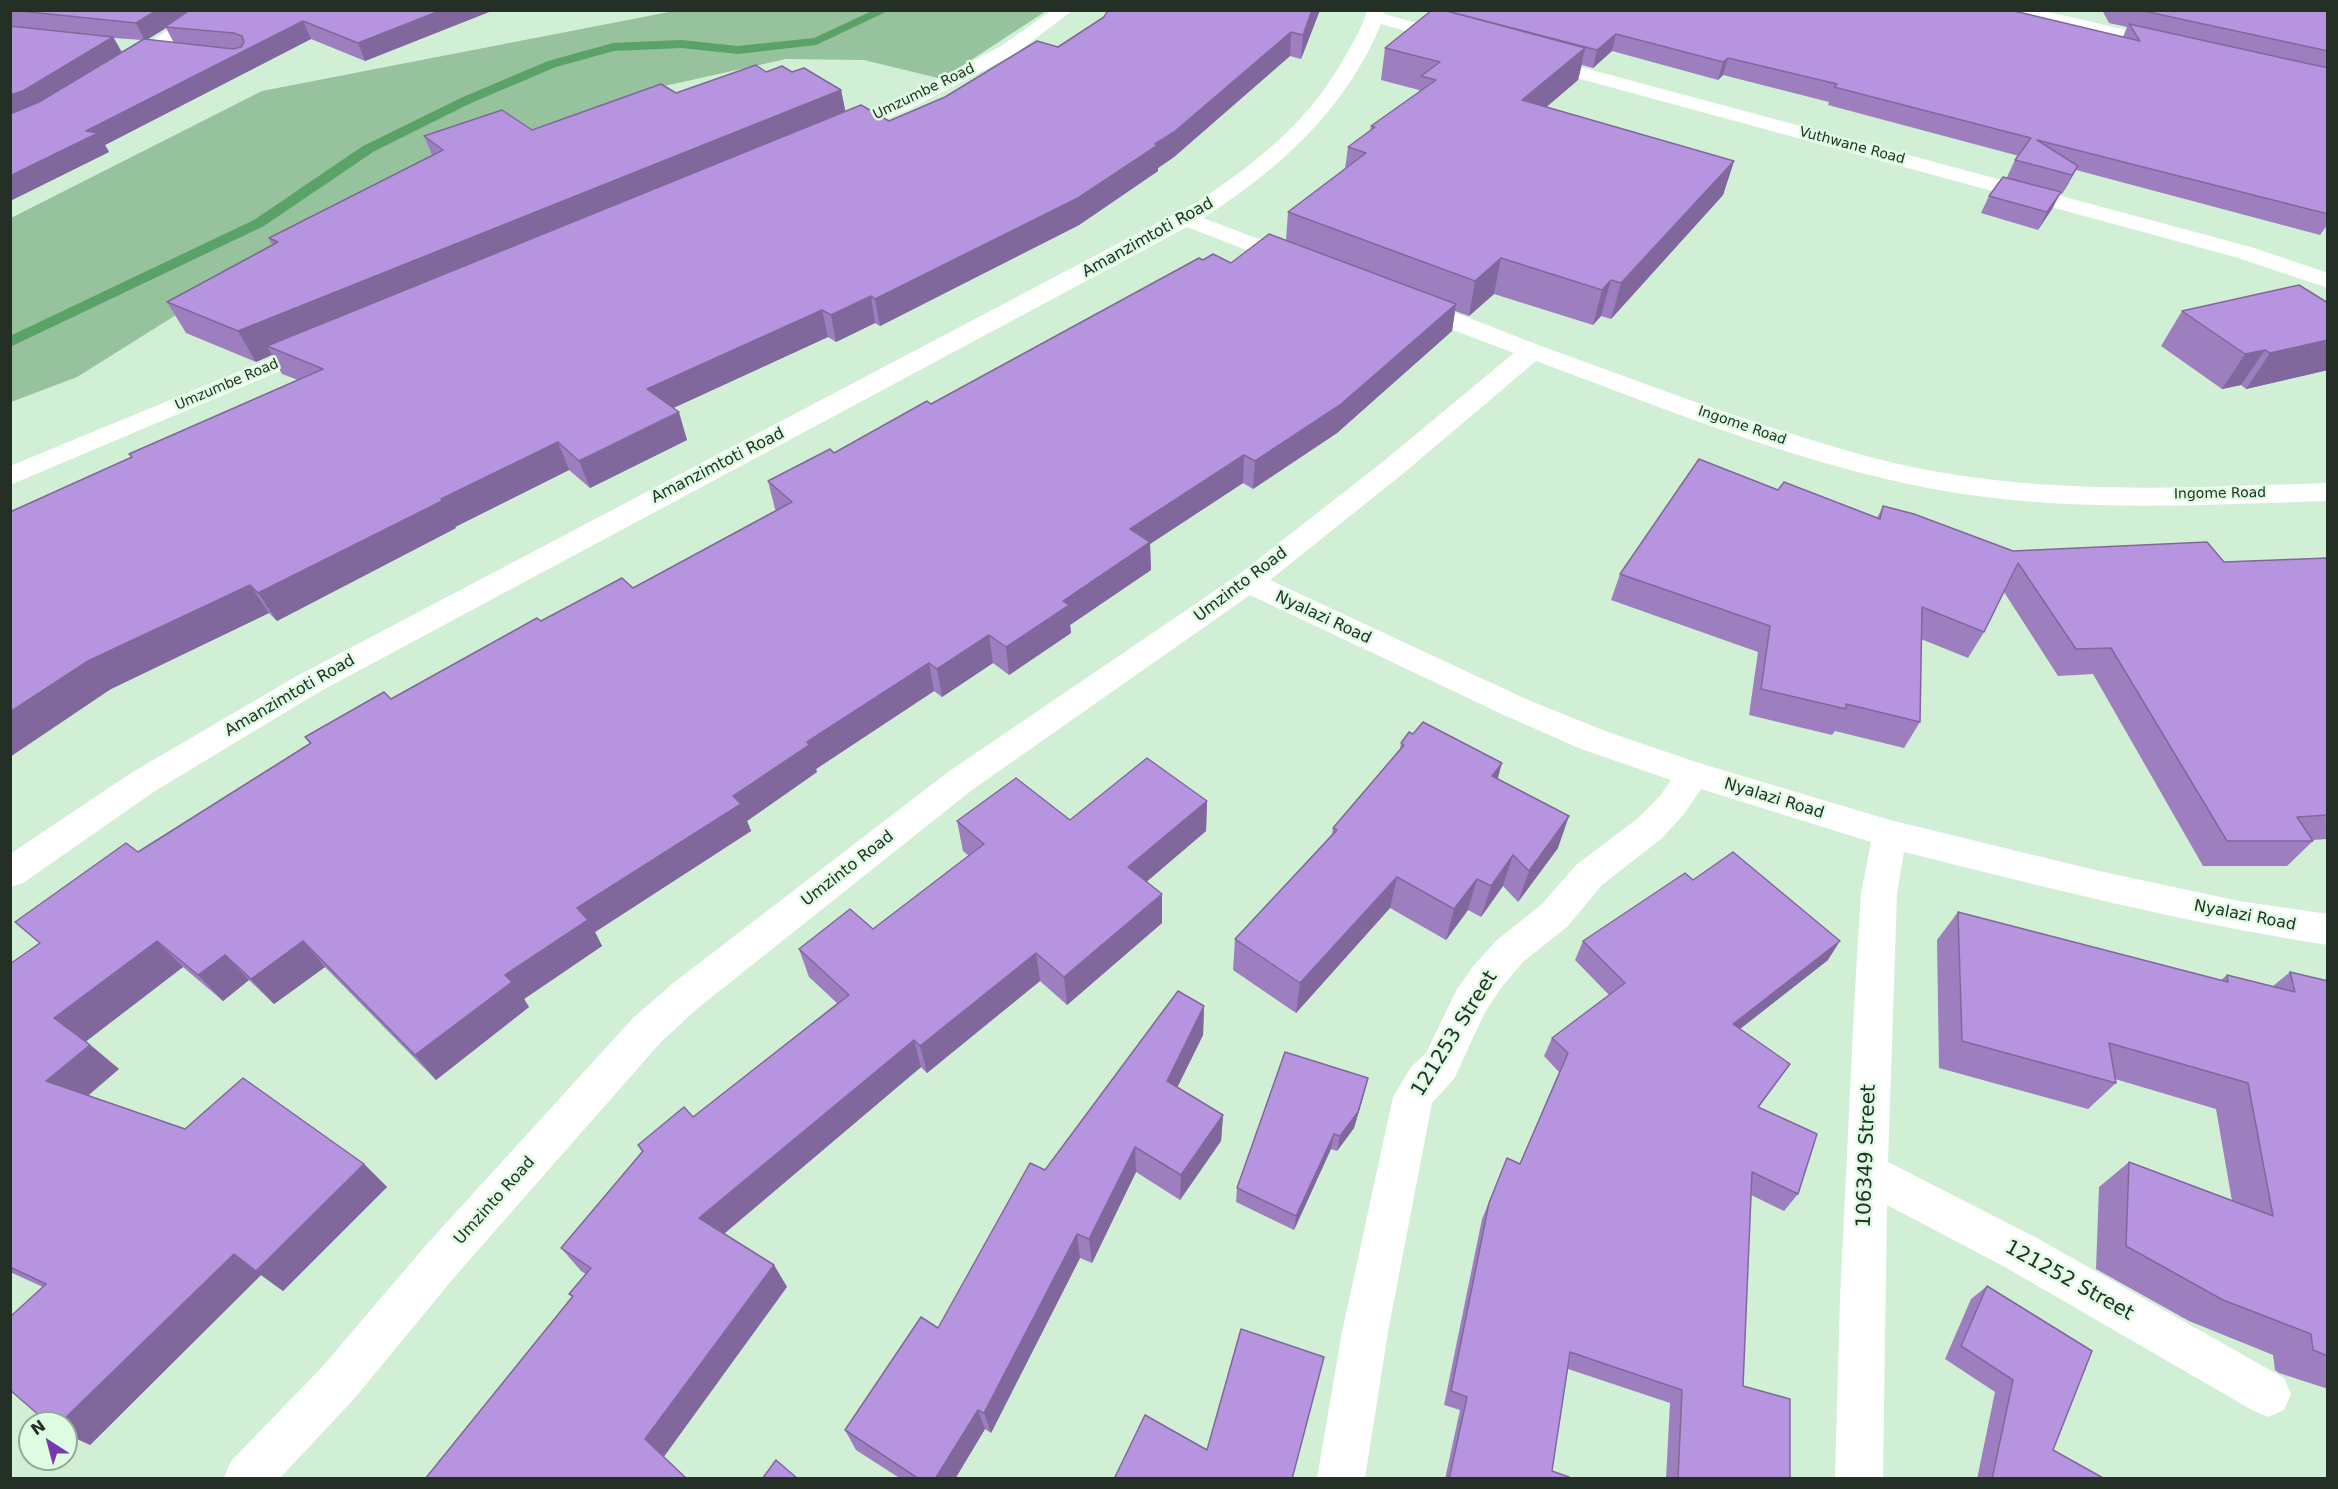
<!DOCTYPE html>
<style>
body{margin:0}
#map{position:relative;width:2338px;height:1489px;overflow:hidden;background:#d1efd5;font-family:"DejaVu Sans",sans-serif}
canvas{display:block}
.frame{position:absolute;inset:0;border:12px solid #243026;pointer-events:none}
.north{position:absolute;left:18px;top:1411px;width:60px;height:60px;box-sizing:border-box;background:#defce2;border:2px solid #94aa97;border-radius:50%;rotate:324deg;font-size:16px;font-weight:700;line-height:24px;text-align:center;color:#243026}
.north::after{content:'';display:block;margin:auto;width:21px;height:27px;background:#7839ae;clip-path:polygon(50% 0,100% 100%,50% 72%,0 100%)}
</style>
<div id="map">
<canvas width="2338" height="1489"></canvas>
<div class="frame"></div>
<div class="north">N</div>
</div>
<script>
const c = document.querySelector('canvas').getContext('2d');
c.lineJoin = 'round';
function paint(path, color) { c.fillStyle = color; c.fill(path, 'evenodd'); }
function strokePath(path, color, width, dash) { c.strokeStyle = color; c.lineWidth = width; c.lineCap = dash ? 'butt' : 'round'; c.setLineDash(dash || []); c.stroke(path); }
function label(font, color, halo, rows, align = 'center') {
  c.font = font + ' "DejaVu Sans",sans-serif'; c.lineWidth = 5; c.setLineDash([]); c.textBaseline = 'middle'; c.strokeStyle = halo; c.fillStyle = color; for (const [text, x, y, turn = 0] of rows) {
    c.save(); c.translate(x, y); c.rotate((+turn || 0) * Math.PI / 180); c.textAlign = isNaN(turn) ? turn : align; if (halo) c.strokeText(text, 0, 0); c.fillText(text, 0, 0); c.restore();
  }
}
const green = new Path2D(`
 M674,11H1046L942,79L864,60L786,59L660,87L406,171L77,377L11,402V218L262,91Z`);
const stream = new Path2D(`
 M874,10H890L816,45L738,54L681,48L614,51L556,67L471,103L373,152L264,226L10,347V336L254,220L363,146L463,97L548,61L613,43L681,40L738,46L814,38Z`);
const street = new Path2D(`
 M201,10H223L132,69H118L115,65L118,61Z
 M1052,10H1073L1015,54L912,108L845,136H831L828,132L831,128L898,100L1001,46Z
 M1367,10H1385L1384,14L1461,35L1463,39L1461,43L1454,45L1381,24C1346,109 1279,170 1203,218L1304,256L1308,261L1304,266L1296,268L1288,266L1187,227L319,692L155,791L23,883L10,887V854L131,773L297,676L1199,201C1256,163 1309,121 1343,60C1352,44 1362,29 1367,10Z
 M2005,10H2040L2175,41L2177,45L2175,49L2168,51L2014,15Z
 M1536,55L2251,247L2328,273V288L2235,257L1529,65L1527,61L1529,57Z
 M1411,299C1455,310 1498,330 1541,346C1652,386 1764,429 1878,459C2025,497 2178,488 2328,483V501C2204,505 2078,512 1956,493C1813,470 1671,411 1536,361L1405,472L1270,580L1526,699L1605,731L1699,763L1890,820L2099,871L2239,901L2328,914V945C2184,923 2045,887 1904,852L1897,893L1888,1162L2035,1237L2284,1378L2291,1394L2284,1410L2268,1417L2252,1410L2005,1267L1887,1205L1883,1478H1835L1840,1298L1855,990L1861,893L1871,842L1701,789L1684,814L1661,839L1602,885L1568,926L1523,962L1501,988L1485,1012L1454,1079L1432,1103L1388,1332L1365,1478H1317L1342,1332L1393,1097L1411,1067L1426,1053L1457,989L1475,964L1497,940L1542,904L1576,865L1637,819L1660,796L1671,780L1581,749L1504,715L1250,595L972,790L698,1008L661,1042L457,1274L354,1399L280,1478H224L231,1461L322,1367L427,1244L633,1018L672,984L948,772L1238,575L1385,460L1514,353L1403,311L1399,306L1403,301Z
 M318,339L327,341L330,346L327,351L10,485V466Z`);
const wall = new Path2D(`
 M10,10H494L365,61L311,39L105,145L109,152L10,201ZM166,28L174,43L147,40L148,39ZM114,38L142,40L122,52Z
 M1108,10H1320L1301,59L1290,56L1174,157L1158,168V171L1079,225L880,326L875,323L836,342L828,337L673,408L687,440L590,488L569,470L455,527L456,528L277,621L269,613L111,689L132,457L129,454L298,380L282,374L272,355L256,362L186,333L167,302L272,245L269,238L432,155L424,136L532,130L676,93L766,72H792L841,90L845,111L889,121L945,97L1058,47L1104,17Z
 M1447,10L2123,37L2127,27L2109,23L2102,10H2328V224L2320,235L2076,170L2068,184L2062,194L2060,193L2052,209L2038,230L1981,213L1989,196L2007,177L2015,160L2019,156L1828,105L1829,102L1723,75L1718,80L1612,51L1593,68L1582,65L1578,80L1546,107L1734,161L1723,195L1611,319L1601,316L1593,325L1494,294L1469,316L1455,311L1452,331L1337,433L1253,489L1243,483L1150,544L1151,570L1070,625L1071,633L1009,675L993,663L942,697L934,691L816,769L817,772L747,821L751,831L595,932L602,946L524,999L529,1007L436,1080L325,967L274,1004L249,980L223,1001L183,967L86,1041L119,1069L88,1096L185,1129L364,1164L387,1187L283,1291L261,1275L90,1445L43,1287L10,1272V964L39,943L15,922L138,852L310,744L305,737L391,699L541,621L633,588L776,510L775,509L768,481L834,453L931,404L1203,260L1231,263L1286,240L1288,212L1345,169L1348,147L1370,131L1371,126L1419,92V90L1381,80L1385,48L1447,12Z
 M2328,303V370L2246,389L2241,385L2222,389L2161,346L2182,311Z
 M1778,490L1877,518L1883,506L2013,551L2224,562L2328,558V839L2312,840L2313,841L2287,866H2203L2093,674L2058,676L2004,592L1984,632L1968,658L1921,639L1920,722L1904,748L1835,731L1832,735L1749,715L1758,652L1611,600L1620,574Z
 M1401,743L1498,779L1558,848L1518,902L1503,886L1481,917L1468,910L1446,940L1390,908L1296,1013L1233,970L1235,939L1332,834L1333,828L1400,749Z
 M1207,801L1206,831L1147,881L1162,923L1067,1005L1040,981L927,1073L921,1067L724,1234L774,1265L787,1287L425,1479L572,1297L569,1294L586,1274L581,1271L561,1248L642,1152L638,1145L693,1117L837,1003L809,977L799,949L873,929L969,856L963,851L957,821L1070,820Z
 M1693,880L1828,960L1740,1029L1790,1064L1759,1107L1798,1194L1784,1211L1751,1195L1743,1386L1790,1479H1666L1670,1403L1568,1369L1552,1471L1568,1479H1445L1460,1410L1444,1405L1482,1219L1507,1158L1520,1164L1559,1072L1544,1056L1552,1038L1609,995L1575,960L1583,941Z
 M1958,912L2221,980L2227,975L2273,986L2290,972L2328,981V1389L2279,1373L2275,1370L2273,1355L2189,1321L2096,1269L2099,1187L2129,1162L2232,1201L2216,1109L2115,1079L2116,1083L2088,1109L1939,1068L1937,940Z
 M1204,1006L1203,1035L1177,1088L1223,1115L1221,1141L1180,1200L1136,1172L1092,1263L1080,1258L991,1433L985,1429L955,1479H901L856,1450L845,1430L938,1328L1045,1170Z
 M1364,1094L1354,1128L1337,1151L1331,1149L1294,1230L1236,1202L1237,1188Z
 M1987,1286L2053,1450L2105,1479H1977L1995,1392L1945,1359L1971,1299Z`);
const shadedWall = new Path2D(`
 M157,10H196L165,27L166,28L145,41L136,23Z
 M442,10H494L365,61L358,43Z
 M1312,10H1320L1301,59L1303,35Z
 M303,21L311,39L105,145L109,152L10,201V176L86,131Z
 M1291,32L1290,56L1174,157L1158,168V171L1079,225L880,326L875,299L1155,144Z
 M1616,34L1612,51L1593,68L1597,50Z
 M113,37L123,55L10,118V95Z
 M1585,48L1578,80L1515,134L1522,100Z
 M1728,58L1723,75L1718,80L1723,62Z
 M841,90L847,119L267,346L272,355L256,362L238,331Z
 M1734,161L1723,195L1611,319L1621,283Z
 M2078,166L2068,184L2062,194L2072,175Z
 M2061,192L2052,209L2038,230L2047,212Z
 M1501,258L1494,294L1469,316L1475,281Z
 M1611,280L1601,316L1593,325L1602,290Z
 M871,296L875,323L836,342L831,315Z
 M1456,304L1452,331L1337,433L1253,489L1255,461Z
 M822,310L828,337L656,416L647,389Z
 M2328,340V370L2246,389L2270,353Z
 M2265,350L2241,385L2222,389L2245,354Z
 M679,412L687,440L590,488L579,461Z
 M558,442L569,470L455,527L456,528L277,621L258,593L441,499Z
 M1244,455L1243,483L1150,544L1151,570L1070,625L1071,633L1009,675L1006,647L1063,601L1130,529Z
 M250,585L269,613L111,689L10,757V712L88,661Z
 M989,635L993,663L942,697L937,669Z
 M929,663L934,691L816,769L817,772L747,821L751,831L595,932L602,946L524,999L529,1007L436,1080L415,1055L505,975L577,908L733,796L807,742Z
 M1502,763L1493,796L1492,776Z
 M1207,801L1206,831L1130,896L1128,867Z
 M1569,816L1558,848L1518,902L1529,871Z
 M1513,855L1503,886L1481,917L1491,886Z
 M1397,877L1390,908L1296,1013L1300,983Z
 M1477,879L1468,910L1446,940L1454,909Z
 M1162,894V923L1067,1005L1064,977Z
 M157,941L183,967L84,1043L54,1018Z
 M303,941L325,967L274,1004L251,979Z
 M1840,941L1828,960L1722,1043L1733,1024Z
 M1036,953L1040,981L927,1073L920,1046Z
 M225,955L249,980L223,1001L198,975Z
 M1204,1006L1203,1035L1167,1108V1081Z
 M914,1040L921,1067L714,1242L699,1218Z
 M90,1045L119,1069L76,1105L46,1081Z
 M1368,1078L1364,1094L1354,1128L1337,1151L1340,1136Z
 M1223,1115L1221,1141L1180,1200L1181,1175Z
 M1334,1134L1331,1149L1294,1230L1296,1216Z
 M1135,1147L1136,1172L1092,1263L1089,1239Z
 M364,1164L387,1187L283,1291L261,1275L90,1445L66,1434V1423H60L234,1254Z
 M1077,1234L1080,1258L991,1433L984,1413Z
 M774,1265L787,1287L663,1458L645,1439Z
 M978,1410L985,1429L955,1479H935Z`);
const building = new Path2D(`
 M10,10H157L136,23Z
 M190,10H442L358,43L303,21L86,131L98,133L10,176V114L39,102L144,39L233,49L241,47L244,42L242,36L234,33L165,27Z
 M1108,10H1312L1303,35L1291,32L1174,132L1155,144L1158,145L1078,198L875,299L871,296L831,315L822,310L647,389L679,412L579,461L558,442L441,499L442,501L258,593L250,585L88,661L10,712V512L132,457L129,454L323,369L267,346L861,105L889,121L945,97L1037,41L1058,47L1104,17Z
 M1432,10H1443L1585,48L1522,100L1734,161L1621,283L1611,280L1602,290L1501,258L1475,281L1288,212L1366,153L1348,147L1375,127L1371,126L1436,80L1421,76L1440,62L1385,48Z
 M2010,10L2140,41L2129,24L2328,68V214L2037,140L2078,166L2072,175L2015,160L2031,138L1834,87L1837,84L1728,58L1723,62L1616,34L1597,50L1447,11Z
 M2139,10H2328V51Z
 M10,26L113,37L23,91L10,95Z
 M756,65L766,72L782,66L792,72L804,68L841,90L238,331L167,302L278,242L269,238L443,150L424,136L502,110L532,130L661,84L676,93Z
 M2003,177L2061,192L2047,212L1989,196Z
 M1269,234L1456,304L1340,405L1255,461L1244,455L1130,529L1150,542L1063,601L1069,605L1006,647L989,635L937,669L929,663L807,742L809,745L733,796L741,804L577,908L588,920L505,975L512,982L415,1055L303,941L251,979L225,955L198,975L157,941L54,1018L90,1045L46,1081L185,1129L243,1078L364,1164L256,1271L234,1254L60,1423H48L10,1390V1317L46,1284L10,1267V964L40,943L15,922L126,843L138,852L311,743L305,737L384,692L391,699L537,618L541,621L622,578L633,588L792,502L768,481L830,449L834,453L927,401L931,404L1199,258L1203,260L1213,254L1231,263Z
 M2299,285L2328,303V340L2270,353L2265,350L2245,354L2182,311Z
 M1699,459L1778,490L1784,482L1880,519L1883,506L1914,514L2013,551L2207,542L2224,562L2328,558V815L2297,817L2313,841H2227L2111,648L2076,649L2018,563L1984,632L1922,607L1920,722L1846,704V709L1761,689L1770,626L1620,574Z
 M1423,722L1502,763L1492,776L1569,816L1529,871L1513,855L1491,886L1477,879L1454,909L1397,877L1300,983L1235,939L1337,830L1333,828L1404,745L1401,743L1409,732L1413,734Z
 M1147,758L1207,801L1128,867L1162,894L1064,977L1036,953L920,1046L914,1040L699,1218L774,1265L645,1439L687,1479H425L573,1296L569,1294L591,1268L561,1248L643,1151L638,1145L684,1107L693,1117L849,995L799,949L850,909L873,929L984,844L957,821L1016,778L1070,820Z
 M1733,852L1840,941L1733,1024L1790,1064L1758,1107L1817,1134L1798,1194L1752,1172L1743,1386L1790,1399V1479H1678L1682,1390L1570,1352L1552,1471L1569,1477L1568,1479H1449L1467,1397L1451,1391L1489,1203L1507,1158L1520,1164L1568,1053L1552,1038L1625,983L1583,941L1685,873L1693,880Z
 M1958,912L2228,982L2227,975L2295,992L2290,972L2328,981V1356L2313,1350L2311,1334L2223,1300L2126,1246L2129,1162L2273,1216L2248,1083L2109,1043L2116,1083L1962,1041Z
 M1178,991L1204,1006L1167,1081L1223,1115L1181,1175L1135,1147L1089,1239L1077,1234L984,1413L978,1410L935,1479H919L845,1430L921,1317L938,1328L1030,1163L1045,1170Z
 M1285,1052L1368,1078L1358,1112L1340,1136L1334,1134L1296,1216L1237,1188Z
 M1987,1286L2092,1351L2053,1450L2105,1479H1992L2013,1380L1961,1346Z
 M1241,1329L1324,1357L1292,1479H1114L1145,1415L1207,1450Z
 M776,1460L798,1479H762Z`);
const farStreetnames = [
 ["Umzumbe Road",924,92,-26],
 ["Vuthwane Road",1852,146,15],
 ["Umzumbe Road",227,385,-23],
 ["Ingome Road",1742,426,19],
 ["Ingome Road",2220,494,-1]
];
const streetNames = [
 ["Amanzimtoti Road",1148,238,-29],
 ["Amanzimtoti Road",718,466,-27],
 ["Umzinto Road",1241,585,-37],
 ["Nyalazi Road",1323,618,25],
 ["Amanzimtoti Road",290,696,-30],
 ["Nyalazi Road",1774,799,17],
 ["Umzinto Road",848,869,-38],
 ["Nyalazi Road",2245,916,11],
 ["Umzinto Road",495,1201,-48]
];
const nearStreetnames = [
 ["121253 Street",1455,1034,-58],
 ["106349 Street",1867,1156,-88],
 ["121252 Street",2069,1281,29]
];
paint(green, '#96c29d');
paint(stream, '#5aa268');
paint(street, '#fff');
paint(wall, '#9d7fc0');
paint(shadedWall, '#80689c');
paint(building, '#b794df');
strokePath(building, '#80689c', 1.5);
label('14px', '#243026', '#defce2', farStreetnames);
label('16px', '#243026', '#defce2', streetNames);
label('20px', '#243026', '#defce2', nearStreetnames);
</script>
